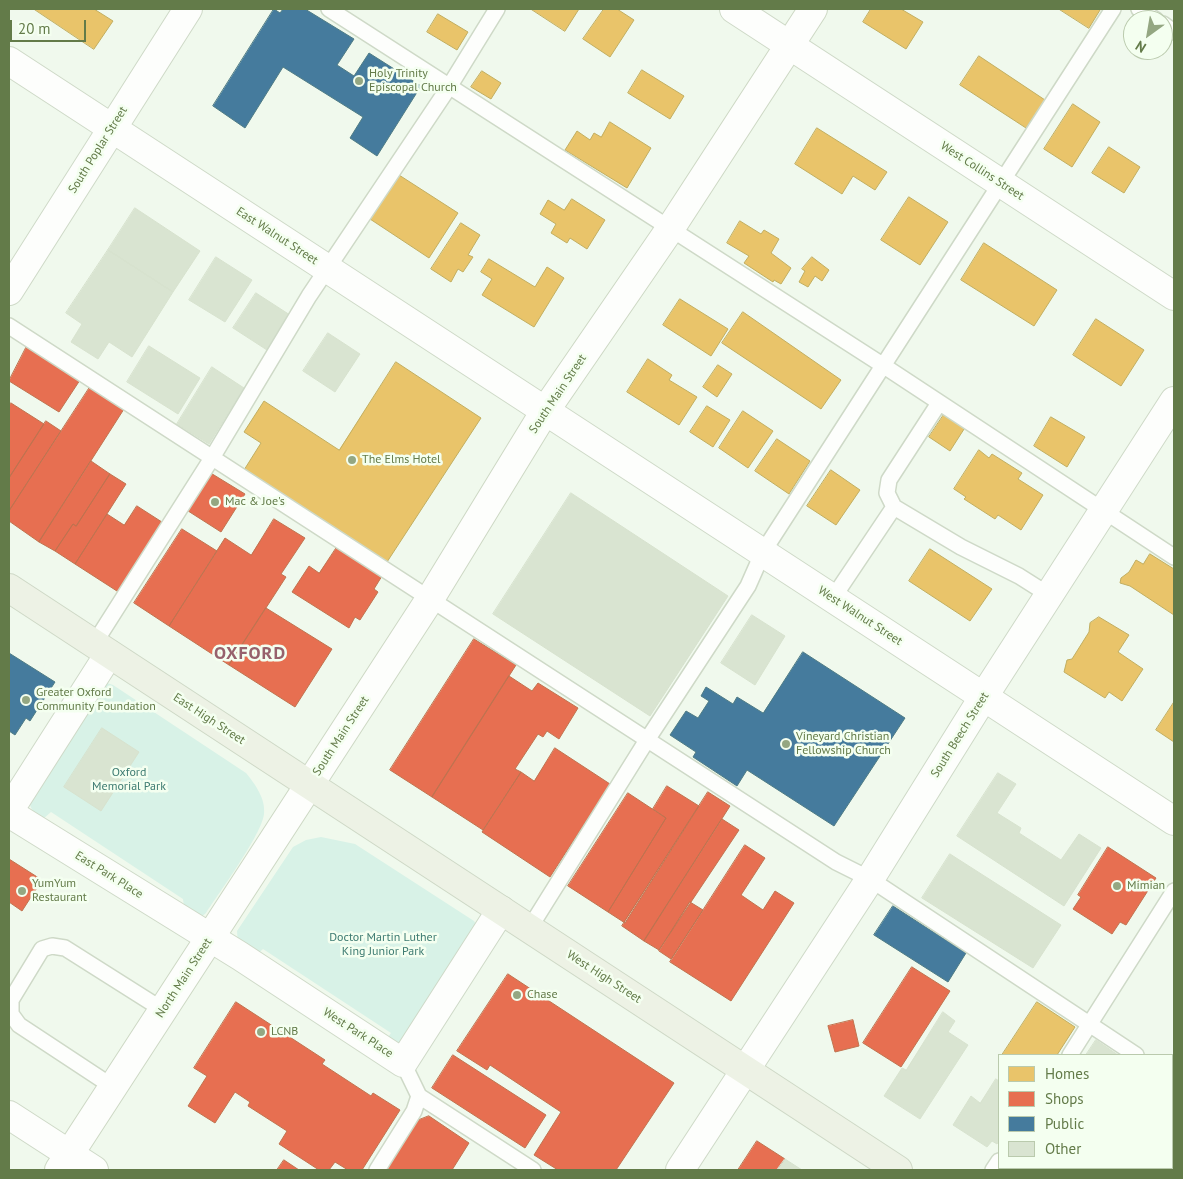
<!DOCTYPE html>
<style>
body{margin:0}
#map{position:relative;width:1183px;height:1179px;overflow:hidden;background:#f0f9ed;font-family:"PT Sans",sans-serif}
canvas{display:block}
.frame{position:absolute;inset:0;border:10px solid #637b49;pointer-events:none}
.legend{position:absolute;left:998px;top:1054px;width:175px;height:115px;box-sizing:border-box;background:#f4fff0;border:1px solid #bacaad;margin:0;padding:6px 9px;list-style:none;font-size:15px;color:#637b49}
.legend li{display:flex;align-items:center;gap:10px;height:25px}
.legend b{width:25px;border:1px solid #bacaad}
.north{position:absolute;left:1123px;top:10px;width:50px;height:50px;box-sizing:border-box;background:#f4fff0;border:1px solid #bacaad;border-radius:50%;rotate:212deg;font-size:14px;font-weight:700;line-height:20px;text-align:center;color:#637b49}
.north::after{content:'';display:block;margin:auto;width:18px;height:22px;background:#94a782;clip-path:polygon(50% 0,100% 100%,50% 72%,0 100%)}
.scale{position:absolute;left:10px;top:20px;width:76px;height:22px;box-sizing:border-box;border:2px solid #637b49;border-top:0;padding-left:6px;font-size:15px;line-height:18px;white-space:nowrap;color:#637b49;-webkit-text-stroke:4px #f4fff0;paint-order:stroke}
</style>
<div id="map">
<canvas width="1183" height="1179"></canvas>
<div class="frame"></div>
<ul class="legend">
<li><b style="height:14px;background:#e9c46a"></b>Homes</li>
<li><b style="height:14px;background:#e76f51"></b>Shops</li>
<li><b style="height:14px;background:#457b9d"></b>Public</li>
<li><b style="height:14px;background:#d9e4d1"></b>Other</li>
</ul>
<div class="north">N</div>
<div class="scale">20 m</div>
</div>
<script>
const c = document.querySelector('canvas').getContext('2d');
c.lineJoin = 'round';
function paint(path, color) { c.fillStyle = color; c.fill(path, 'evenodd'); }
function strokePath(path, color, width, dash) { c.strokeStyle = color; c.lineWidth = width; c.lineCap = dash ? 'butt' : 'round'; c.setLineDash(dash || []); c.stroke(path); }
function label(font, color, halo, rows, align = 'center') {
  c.font = font + ' "PT Sans",sans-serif'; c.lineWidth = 5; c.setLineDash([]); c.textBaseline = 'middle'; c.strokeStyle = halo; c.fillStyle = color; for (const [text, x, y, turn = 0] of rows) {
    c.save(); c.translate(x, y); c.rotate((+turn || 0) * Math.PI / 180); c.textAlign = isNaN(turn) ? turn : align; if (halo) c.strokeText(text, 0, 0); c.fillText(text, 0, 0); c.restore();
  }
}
const green = new Path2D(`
 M107,683L113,685L246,773C255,784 266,799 264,814C262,834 219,893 206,913L200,918L184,907L183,899L51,812L43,819C34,813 30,810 29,799L102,685Z
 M321,837L355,844L474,921L477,926L398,1047L385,1041L391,1033L263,949L255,956L238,944L237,931L293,847L306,840Z`);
const homes = new Path2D(`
 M34,9H94L113,21L94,49Z
 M531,9H579L565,31Z
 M604,9H617L634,20L610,57L583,39Z
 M871,9H901L923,22L906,49L863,22Z
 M1059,9H1098L1100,10L1089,28Z
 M438,14L468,32L457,50L427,32Z
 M979,56L1045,100L1026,128L960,85Z
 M642,70L684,96L670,119L628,93Z
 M482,71L501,83L491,99L471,87Z
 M1073,104L1100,122L1072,167L1044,149Z
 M610,122L651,148L627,188L565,150L577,131L590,140L594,133L601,137Z
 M817,128L887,172L875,190L853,176L842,194L795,164Z
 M1109,147L1140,167L1124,193L1092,173Z
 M399,175L458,213L429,258L370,219Z
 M909,197L948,222L920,265L881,240Z
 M572,199L605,220L587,249L570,238L567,243L551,233L556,224L540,214L548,200L564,210Z
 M740,221L761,234L764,230L779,239L771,253L791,268L781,284L774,280L773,282L744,263L749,256L727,243Z
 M461,223L480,235L468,255L473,257L463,272L458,269L451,282L431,269Z
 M984,243L1057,290L1034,326L961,280Z
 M812,257L829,270L822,281L815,276L808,287L799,282L805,271L802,269Z
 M489,259L535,287L547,267L564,278L534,327L482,295L492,279L481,272Z
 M680,299L728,329L711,356L663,325Z
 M743,312L841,380L821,409L722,343Z
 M1096,319L1144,350L1121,386L1073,355Z
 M648,359L672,375L669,380L697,397L679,425L627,392Z
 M396,362L481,418L387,562L244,470L261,443L244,432L264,401L339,450Z
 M718,365L732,374L717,397L703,387Z
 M707,406L730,420L713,447L690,432Z
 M743,411L773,431L748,468L719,448Z
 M945,413L966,426L950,451L929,437Z
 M1051,417L1085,437L1067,467L1034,446Z
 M777,439L810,461L789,494L755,471Z
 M979,450L989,458L992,454L1022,473L1018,479L1043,495L1021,530L998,515L995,519L964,499L966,497L954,489Z
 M831,470L860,490L836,525L807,506Z
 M930,549L992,589L970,621L909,581Z
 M1150,554L1174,569V615L1130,586L1120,583L1121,578L1129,572L1136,560L1143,564Z
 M1099,617L1129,635L1118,652L1143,669L1122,701L1109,692L1105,698L1064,672L1067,660L1072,659L1089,632L1090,623Z
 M1174,702V742L1156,730Z
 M1037,1002L1075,1027L1057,1055H1002Z`);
const shops = new Path2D(`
 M28,344L80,380L59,412L9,381Z
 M90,387L124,409L39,542L9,521V511Z
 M11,403L44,424L9,478V406Z
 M46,421L61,431L9,511V478Z
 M91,461L110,474L76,526L73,524L55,551L39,542Z
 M209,472L245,494L221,532L185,509Z
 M110,474L126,484L75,564L55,551L73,524L76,526Z
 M137,506L165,524L120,593L75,564L107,514L124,525Z
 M274,519L305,538L281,574L286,577L229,665L169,626L225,538L251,555Z
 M182,529L217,551L169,626L134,603Z
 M337,547L382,576L374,589L378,592L360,620L355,617L349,628L292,592L309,566L319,573Z
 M266,608L332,649L295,707L229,665Z
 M474,639L516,665L432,797L390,770Z
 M509,676L532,691L538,683L578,708L559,739L547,731L543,737L538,734L515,769L521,772L483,830L432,797Z
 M555,748L610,784L550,877L482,832L521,772L534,781Z
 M667,786L699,806L625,923L608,912L666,818L653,809Z
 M708,792L730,806L644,941L622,926Z
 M628,793L666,818L608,912L568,886Z
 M722,819L739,830L659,950L644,941Z
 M745,845L765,858L741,895L763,910L775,891L794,903L731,1001L670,962Z
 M1108,847L1156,878L1126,925L1120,922L1112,934L1073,909L1081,897L1078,895Z
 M9,859L42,880L22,911L9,902Z
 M690,902L703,910L671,959L659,951Z
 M912,967L950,991L901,1067L863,1043Z
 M508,974L674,1083L616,1170H558L534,1155L561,1112L490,1065L487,1070L457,1051Z
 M236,1002L325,1060L322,1064L371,1096L373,1093L400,1110L362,1170H348L335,1162L329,1170H319L279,1144L287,1131L248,1106L250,1102L235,1092L215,1123L188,1106L207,1076L194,1068Z
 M853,1020L859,1046L835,1052L828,1026Z
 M453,1055L546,1115L525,1148L432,1088Z
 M429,1116L469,1143L452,1170H381L411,1123Z
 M757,1141L785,1159L777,1170H738Z
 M284,1160L299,1170H277Z`);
const public = new Path2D(`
 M274,9L280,13L283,9H305L354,39L337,65L354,76L369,53L421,86L377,156L350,138L363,117L283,67L245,128L213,106Z
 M803,652L905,718L834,826L747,770L737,786L693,757L696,752L670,735L686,711L698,718L709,701L701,696L706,687L733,704L737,697L763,713Z
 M9,653L55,682L30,721L26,718L15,735L9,731Z
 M893,906L966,953L948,982L874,935Z`);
const building = new Path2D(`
 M135,208L200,251L173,292L108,250Z
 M108,250L173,292L132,357L109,342L98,359L71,342L82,324L66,313Z
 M216,257L252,280L225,322L189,300Z
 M256,293L290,315L267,350L233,328Z
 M328,333L360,354L335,392L303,371Z
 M149,346L200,378L178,414L127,382Z
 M212,367L244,388L209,444L177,424Z
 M571,493L728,596L650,716L493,614Z
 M752,615L785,636L755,685L721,663Z
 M102,728L139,752L101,811L64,787Z
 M998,773L1016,784L997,813L1021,828L1019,833L1061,860L1079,834L1101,848L1064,906L957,836Z
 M950,854L1061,925L1033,968L922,898Z
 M943,1012L955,1021L948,1032L968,1045L920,1119L884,1096L902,1068L906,1070Z
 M1096,1040L1118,1055H1086Z
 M996,1079L999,1081V1141L997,1144L992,1141L987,1147L953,1125L971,1096L980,1103Z
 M1172,1091L1174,1093V1170H1084L1085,1168H1172Z
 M785,1159L802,1170H777Z
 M1012,1168H1071L1075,1170H1011Z`);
const lane = new Path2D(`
 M329,9L884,366L1174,557
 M1139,9L1156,20
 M1163,24L1174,32
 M9,326L836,862L870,879L1136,1055
 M894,507L887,493L889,480L939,403
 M833,598L894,507L961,547L1019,576L1049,595
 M94,644L212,458L309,296L449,87L497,9
 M529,929L647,740L748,586L763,552L1113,9
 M1070,1055L1174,891
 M403,1063L419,1096L533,1170
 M1172,1079L1174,1081
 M113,1087L19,1025L11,1014V1000L42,949L52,946L65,948L163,1010
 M377,1170L414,1111L419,1096
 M993,1170L999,1161`);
const street = new Path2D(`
 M734,9L1174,296
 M9,61L1174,821
 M9,291L188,9
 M9,811L109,654
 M9,813L240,956L403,1063L501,910
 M9,1115L94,1170
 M680,1170L870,879L984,696L1174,401`);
const secondary = new Path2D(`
 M59,1170L430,599L545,411L670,229L813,9`);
const highway = new Path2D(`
 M9,588L898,1170`);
const markers = [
 [359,81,5,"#94a782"],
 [352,460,5,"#94a782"],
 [215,502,5,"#94a782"],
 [26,700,5,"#94a782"],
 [786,744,5,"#94a782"],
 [1117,886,5,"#94a782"],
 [22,891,5,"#94a782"],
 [517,995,5,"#94a782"],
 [261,1032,5,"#94a782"]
];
const poiNames = [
 ["Holy Trinity",369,74],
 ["Episcopal Church",369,88],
 ["The Elms Hotel",362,460],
 ["Mac & Joe's",225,502],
 ["Greater Oxford",36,693],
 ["Community Foundation",36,707],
 ["Vineyard Christian",796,737],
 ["Fellowship Church",796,751],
 ["YumYum",32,884],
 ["Restaurant",32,898],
 ["Mimian",1127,886],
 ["Chase",527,995],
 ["LCNB",271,1032]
];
const streetNames = [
 ["South Poplar Street",98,150,-58],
 ["West Collins Street",982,171,33],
 ["East Walnut Street",277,236,33],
 ["South Main Street",558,394,-56],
 ["West Walnut Street",860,616,33],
 ["East High Street",209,719,33],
 ["South Beech Street",960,735,-58],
 ["South Main Street",341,736,-57],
 ["East Park Place",109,875,32],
 ["West High Street",604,977,33],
 ["North Main Street",184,978,-57],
 ["West Park Place",358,1033,33]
];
const parkNames = [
 ["Oxford",129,773],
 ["Memorial Park",129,787],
 ["Doctor Martin Luther",383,938],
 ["King Junior Park",383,952]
];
const districtNames = [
 ["OXFORD",250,654]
];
paint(green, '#d8f2e7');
paint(homes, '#e9c46a');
strokePath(homes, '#c1ae60', 1);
paint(shops, '#e76f51');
strokePath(shops, '#bf734f', 1);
paint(public, '#457b9d');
strokePath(public, '#4e7b84', 1);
paint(building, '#d9e4d1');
strokePath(building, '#d7e2ce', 1);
strokePath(lane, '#ced9c7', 18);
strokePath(street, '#ced9c7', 30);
strokePath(secondary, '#cdd8c4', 30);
strokePath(highway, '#ced8c6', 30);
strokePath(lane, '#fdfefc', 15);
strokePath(street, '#fdfefc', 28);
strokePath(secondary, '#fdfefc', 28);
strokePath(highway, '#edf2e5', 28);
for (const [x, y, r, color] of markers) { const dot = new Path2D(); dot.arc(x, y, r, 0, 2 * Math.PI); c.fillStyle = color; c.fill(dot); strokePath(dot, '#f4fff0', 2); }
label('12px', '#637b49', '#f4fff0', poiNames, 'left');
label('12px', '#637b49', '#f4fff0', streetNames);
label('12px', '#3d7b71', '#f4fff0', parkNames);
c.letterSpacing = '1px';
label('bold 18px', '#97616c', '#f4fff0', districtNames);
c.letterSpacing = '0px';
</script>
